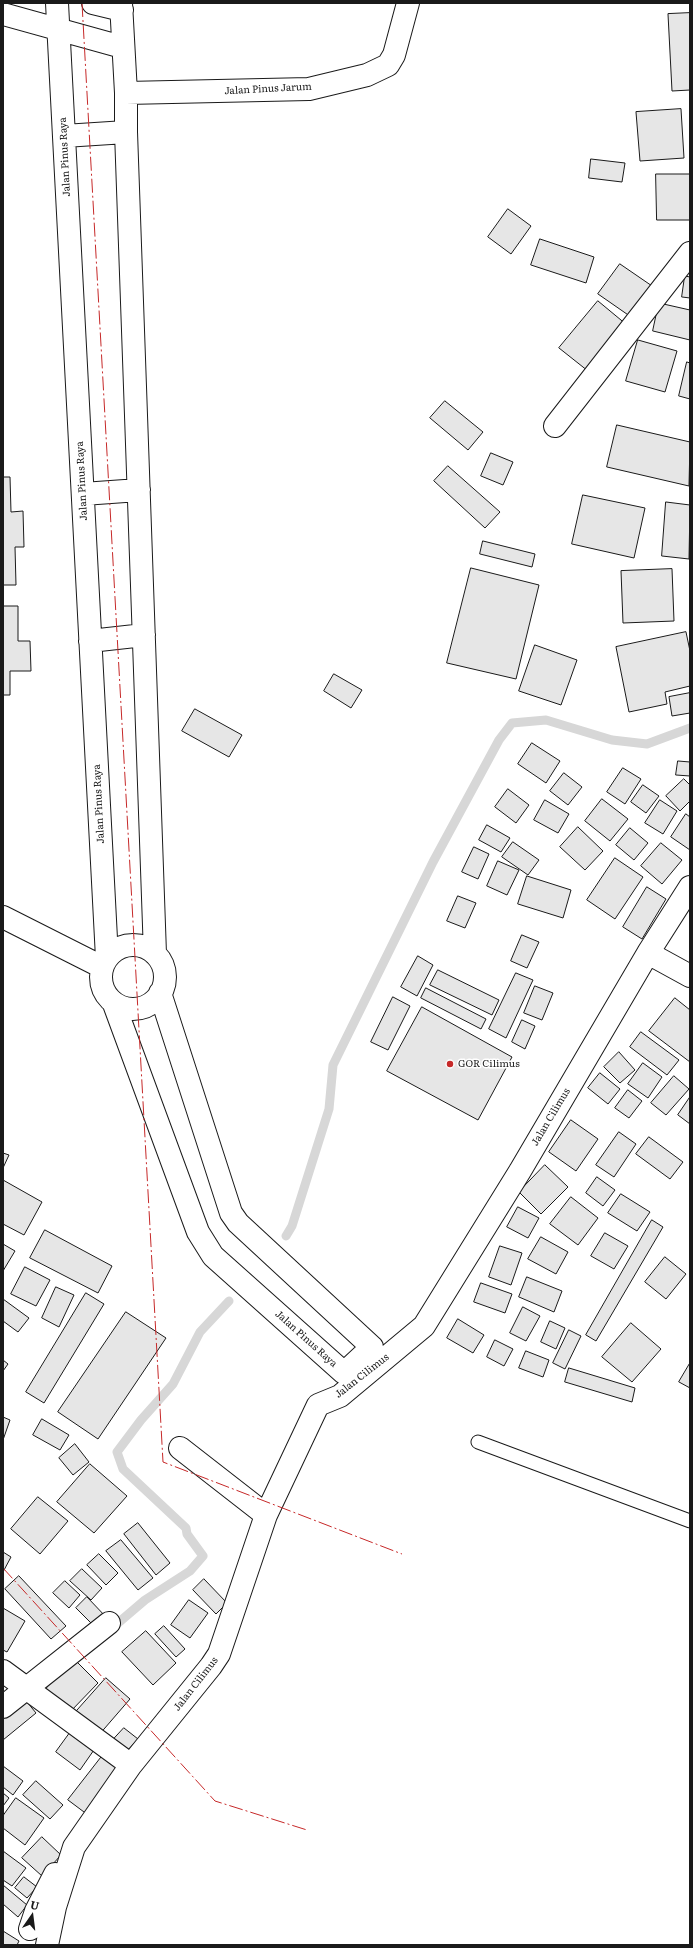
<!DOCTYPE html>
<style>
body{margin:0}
#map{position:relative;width:693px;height:1948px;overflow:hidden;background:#fff;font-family:Literata,serif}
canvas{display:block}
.frame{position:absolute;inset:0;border:4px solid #1a1a1a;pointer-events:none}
.north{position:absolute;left:12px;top:1896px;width:40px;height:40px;-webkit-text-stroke:3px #fff;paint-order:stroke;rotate:14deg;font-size:11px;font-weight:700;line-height:16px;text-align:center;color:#1a1a1a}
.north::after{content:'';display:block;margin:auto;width:14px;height:18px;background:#1a1a1a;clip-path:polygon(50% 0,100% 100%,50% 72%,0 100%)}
</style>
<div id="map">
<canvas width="693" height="1948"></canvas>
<div class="frame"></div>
<div class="north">U</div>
</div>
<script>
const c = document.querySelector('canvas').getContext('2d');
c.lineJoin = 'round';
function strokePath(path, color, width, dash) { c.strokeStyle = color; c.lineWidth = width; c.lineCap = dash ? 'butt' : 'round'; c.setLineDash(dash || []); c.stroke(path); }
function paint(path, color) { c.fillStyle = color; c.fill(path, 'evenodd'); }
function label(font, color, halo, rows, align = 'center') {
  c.font = font + ' Literata,serif'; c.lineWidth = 3; c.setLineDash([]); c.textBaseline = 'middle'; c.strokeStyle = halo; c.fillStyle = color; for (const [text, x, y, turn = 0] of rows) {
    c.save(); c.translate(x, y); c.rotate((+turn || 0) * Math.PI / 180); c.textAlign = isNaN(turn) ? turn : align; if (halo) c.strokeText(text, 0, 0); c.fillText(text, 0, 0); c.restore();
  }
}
const stream = new Path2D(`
 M286,1236L292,1226L329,1109L333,1065L433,862L499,740L512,723L546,720L612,740L647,744L690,728
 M111,1629L145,1600L190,1571L203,1556L187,1534L186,1528L123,1469L117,1452L141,1420L173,1384L200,1332L229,1301`);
const building = new Path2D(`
 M690,13V90L672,91L668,14Z
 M681,109L684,158L640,161L636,112Z
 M591,159L625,163L622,182L589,178Z
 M656,174H690V220H657Z
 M508,209L531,226L511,254L488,237Z
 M540,239L594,257L586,283L531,265Z
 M620,264L655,288L634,319L598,294Z
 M685,276L690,277V298L682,297Z
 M598,301L627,325L588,371L559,348Z
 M659,303L690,310V340L653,331Z
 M638,340L677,351L665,392L626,381Z
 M687,362L690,363V399L679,396Z
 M445,401L483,432L468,450L430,418Z
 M617,425L690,442L689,486L607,467Z
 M491,453L513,462L503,485L481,476Z
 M448,466L500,512L485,528L434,481Z
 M3,477H10L11,512L23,511L24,547H15L16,585H3Z
 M583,495L645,508L634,558L572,544Z
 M666,502L690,505L689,559L662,556Z
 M483,541L535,554L532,567L480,554Z
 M471,568L539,585L516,679L447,663Z
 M672,569L674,621L623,623L621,571Z
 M3,606H18V641H30L31,671H10V695H3Z
 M686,632L690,651V686L665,692L667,704L629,712L616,647Z
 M535,645L577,660L561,705L519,691Z
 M334,674L362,690L351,708L324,691Z
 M690,693V713L672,716L669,697Z
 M195,709L242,735L229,757L182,731Z
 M532,743L560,761L546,783L518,764Z
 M678,761L690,762V776L676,775Z
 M623,768L641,779L625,804L607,792Z
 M564,773L582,787L568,805L550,791Z
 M684,779L690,785V801L680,811L666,796Z
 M643,785L659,796L646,813L631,802Z
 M508,789L529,805L516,823L495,807Z
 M602,799L628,819L610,841L585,821Z
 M545,800L569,814L558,833L534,820Z
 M660,800L677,811L663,834L645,823Z
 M686,814L690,817V850L671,837Z
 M487,825L510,838L501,852L479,840Z
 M578,827L603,851L585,870L560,847Z
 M630,828L648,843L634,860L616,845Z
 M513,842L539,860L528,875L502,857Z
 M661,843L682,860L662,884L641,866Z
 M474,847L489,854L478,879L462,872Z
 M615,858L643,877L615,919L587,900Z
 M498,861L519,870L507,895L487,886Z
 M527,876L571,890L563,918L518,904Z
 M647,887L666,899L642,939L623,927Z
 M458,896L476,903L465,928L447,921Z
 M522,935L539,942L527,968L511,961Z
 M418,956L433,965L417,996L401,987Z
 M438,970L499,1000L492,1015L430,985Z
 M516,973L533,980L506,1038L489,1029Z
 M535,986L553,993L542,1020L524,1013Z
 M426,988L486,1019L481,1029L421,998Z
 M393,997L410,1006L388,1050L371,1042Z
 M675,998L690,1010V1062L649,1031Z
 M422,1007L512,1057L478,1120L387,1071Z
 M522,1020L535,1026L525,1049L512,1042Z
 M641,1032L679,1060L667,1075L630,1047Z
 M619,1052L635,1070L620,1083L604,1067Z
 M643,1063L662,1077L648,1098L628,1084Z
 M600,1073L620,1089L608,1104L588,1088Z
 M674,1076L689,1089L666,1115L651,1103Z
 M628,1090L642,1101L629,1118L615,1108Z
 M690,1097V1124L678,1115Z
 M571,1120L598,1139L576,1171L549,1152Z
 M619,1132L636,1144L614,1177L596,1165Z
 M649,1137L683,1162L670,1179L636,1154Z
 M3,1153L9,1155L3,1168Z
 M545,1165L568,1187L541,1214L519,1192Z
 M597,1177L615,1190L603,1206L586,1193Z
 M3,1180L42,1202L24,1235L3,1224Z
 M621,1194L650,1212L637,1231L608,1213Z
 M571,1197L598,1218L578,1245L550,1224Z
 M518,1207L539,1218L528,1238L507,1227Z
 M652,1220L663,1227L596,1341L586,1335Z
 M45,1230L112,1266L98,1293L30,1258Z
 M605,1233L628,1246L614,1269L591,1256Z
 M541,1237L568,1252L556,1274L528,1259Z
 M3,1244L15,1251L3,1271Z
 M500,1246L522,1253L511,1285L489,1277Z
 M665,1257L686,1274L666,1299L645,1282Z
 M25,1267L50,1280L36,1306L11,1294Z
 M527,1277L562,1291L554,1312L519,1297Z
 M481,1283L512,1294L505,1313L474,1302Z
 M56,1287L74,1295L59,1327L42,1318Z
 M86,1293L104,1304L44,1403L26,1392Z
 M3,1299L29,1318L18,1332L3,1321Z
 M523,1307L540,1316L526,1341L510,1333Z
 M126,1312L166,1338L98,1439L58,1412Z
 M458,1319L484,1335L473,1353L447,1338Z
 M550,1321L565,1328L556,1349L541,1342Z
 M631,1323L661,1349L632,1382L602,1357Z
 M569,1330L581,1336L565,1369L553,1363Z
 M495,1340L513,1349L504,1366L487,1357Z
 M526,1351L549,1360L543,1377L519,1368Z
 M3,1360L8,1364L3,1371Z
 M690,1363V1388L679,1382Z
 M569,1368L635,1388L632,1402L565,1382Z
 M3,1417L10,1420L3,1440Z
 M42,1419L69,1435L60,1450L33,1435Z
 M75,1444L89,1462L73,1475L59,1458Z
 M90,1464L127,1496L94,1533L57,1502Z
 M38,1497L68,1521L40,1554L11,1529Z
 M138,1523L170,1563L156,1575L124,1534Z
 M121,1540L153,1578L138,1590L106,1551Z
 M3,1552L11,1557L3,1572Z
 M99,1554L118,1573L106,1585L87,1565Z
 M82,1569L102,1588L91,1600L70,1581Z
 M19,1576L66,1626L51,1639L5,1589Z
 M204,1579L227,1603L216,1614L193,1590Z
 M65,1581L80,1595L69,1608L53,1593Z
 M87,1597L107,1618L96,1628L76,1608Z
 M189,1600L208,1613L190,1638L171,1625Z
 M3,1608L25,1621L7,1652L3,1650Z
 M164,1626L185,1649L176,1657L155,1634Z
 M146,1631L176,1663L153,1685L122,1652Z
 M74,1659L98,1683L69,1713L44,1691Z
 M106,1678L130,1699L98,1736L74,1714Z
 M23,1697L36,1713L3,1740V1714Z
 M124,1728L138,1739L126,1752L112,1741Z
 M72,1730L96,1747L80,1770L56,1752Z
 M103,1755L121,1769L88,1815L68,1800Z
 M3,1766L23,1781L13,1795L3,1787Z
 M36,1781L63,1805L50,1819L23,1795Z
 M3,1793L9,1798L3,1806Z
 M16,1798L44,1818L25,1845L3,1828V1816Z
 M42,1837L61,1855L42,1876L22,1858Z
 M3,1851L26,1868L12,1886L3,1880Z
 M24,1877L37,1887L27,1898L15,1888Z
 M3,1885L27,1905L18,1917L3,1904Z
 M3,1931L19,1941L17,1945H3Z`);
const service = new Path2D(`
 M478,1442L690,1521`);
const minor = new Path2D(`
 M57,3L107,958
 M93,3L122,10
 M121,3L126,93V132L155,954
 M3,14L122,47
 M126,93L309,89L367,75L388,65L394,55L408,3
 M64,136L126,132
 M555,426L690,253
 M83,494L139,490
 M90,641L144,635
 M3,917L102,967
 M101 977a32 32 0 1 1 64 0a32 32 0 1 1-64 0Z
 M648,953L690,976
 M114,1004L198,1232L213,1256L344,1373L372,1347L238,1223L231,1213L160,993
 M180,1448L266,1515
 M3,1671L131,1765
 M3,1707L109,1623
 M30,1929L36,1911L55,1874
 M47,1945L55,1907L74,1847L131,1765L211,1666L219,1654L266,1515L318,1405L340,1396L424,1326L520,1171L648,953L690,887`);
const power = new Path2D(`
 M82,3L163,1462L402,1554
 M3,1568L215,1801L307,1830`);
const markers = [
 [450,1064,4,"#c62828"]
];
const streetNames = [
 ["Jalan Pinus Jarum",268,89,-3],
 ["Jalan Pinus Raya",65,157,-93],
 ["Jalan Pinus Raya",82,481,-93],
 ["Jalan Pinus Raya",99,804,-93],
 ["Jalan Cilimus",551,1117,-59],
 ["Jalan Pinus Raya",306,1339,42],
 ["Jalan Cilimus",362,1376,-38],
 ["Jalan Cilimus",196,1684,-52]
];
const poiNames = [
 ["GOR Cilimus",458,1064]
];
strokePath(stream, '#d7d7d7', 9);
paint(building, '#e6e6e6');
strokePath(building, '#1a1a1a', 1);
strokePath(service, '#1a1a1a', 15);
strokePath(minor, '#1a1a1a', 24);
strokePath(service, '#fff', 13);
strokePath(minor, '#fff', 22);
strokePath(power, '#c62828', 1, [14, 3, 2, 3]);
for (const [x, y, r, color] of markers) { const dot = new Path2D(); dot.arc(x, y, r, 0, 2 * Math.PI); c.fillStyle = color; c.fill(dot); strokePath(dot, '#fff', 1.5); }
label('10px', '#1a1a1a', '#fff', streetNames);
label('10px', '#1a1a1a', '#fff', poiNames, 'left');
</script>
